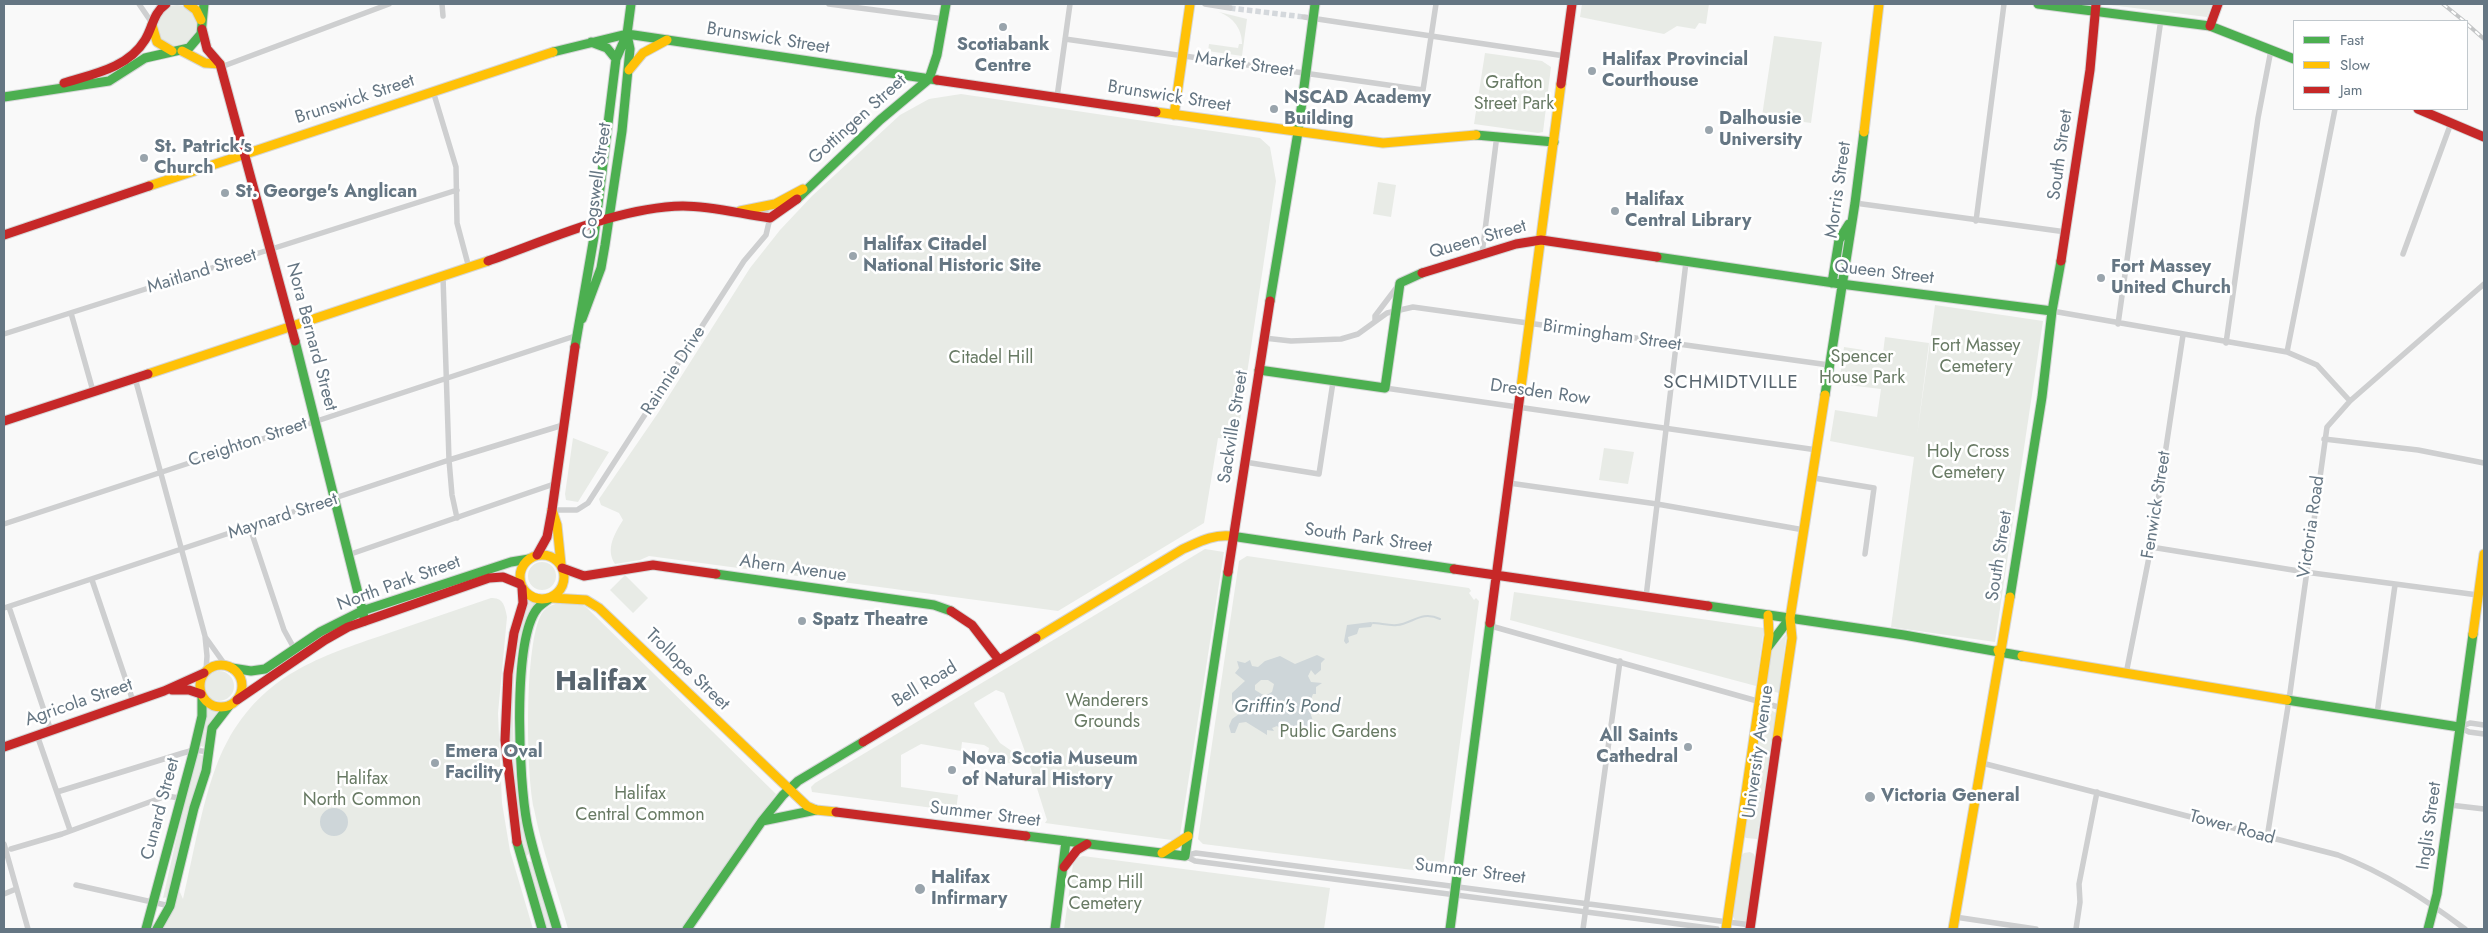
<!DOCTYPE html>
<style>
body{margin:0}
#map{position:relative;width:2488px;height:933px;overflow:hidden;background:#f9f9f9;font-family:Jost,sans-serif}
canvas{display:block}
.frame{position:absolute;inset:0;border:5px solid #657683;pointer-events:none}
.legend{position:absolute;left:2293px;top:20px;width:175px;height:90px;box-sizing:border-box;background:#fff;border:1px solid #c1c8cd;margin:0;padding:6px 9px;list-style:none;font-size:15px;color:#657683}
.legend li{display:flex;align-items:center;gap:10px;height:25px}
.legend b{width:25px;border:1px solid #c1c8cd}
</style>
<div id="map">
<canvas width="2488" height="933"></canvas>
<div class="frame"></div>
<ul class="legend">
<li><b style="height:6px;background:#4caf50"></b>Fast</li>
<li><b style="height:6px;background:#ffc107"></b>Slow</li>
<li><b style="height:6px;background:#c62828"></b>Jam</li>
</ul>
</div>
<script>
const c = document.querySelector('canvas').getContext('2d');
c.lineJoin = 'round';
function paint(path, color) { c.fillStyle = color; c.fill(path, 'evenodd'); }
function strokePath(path, color, width, dash) { c.strokeStyle = color; c.lineWidth = width; c.lineCap = dash ? 'butt' : 'round'; c.setLineDash(dash || []); c.stroke(path); }
function label(font, color, halo, rows, align = 'center') {
  c.font = font + ' Jost,sans-serif'; c.lineWidth = 5; c.setLineDash([]); c.textBaseline = 'middle'; c.strokeStyle = halo; c.fillStyle = color; for (const [text, x, y, turn = 0] of rows) {
    c.save(); c.translate(x, y); c.rotate((+turn || 0) * Math.PI / 180); c.textAlign = isNaN(turn) ? turn : align; if (halo) c.strokeText(text, 0, 0); c.fillText(text, 0, 0); c.restore();
  }
}
const green = new Path2D(`
 M1582,4H1709L1706,24L1699,23L1695,29L1677,26L1664,34L1580,17Z
 M2102,4H2212L2207,17Z
 M156 26a21 21 0 1 1 42 0a21 21 0 1 1-42 0Z
 M1215,11L1247,19L1242,56L1208,51L1209,44L1238,48L1239,44H1242C1242,27 1231,15 1215,11Z
 M1774,36L1822,42L1811,123L1762,116Z
 M1485,53L1542,61L1551,67L1543,132L1538,133L1474,124Z
 M961,94L1260,138L1270,147L1276,181L1237,440L1218,438L1204,523L1058,611L649,556L640,560L615,564C605,549 615,533 623,520L619,513L601,505L599,499L658,413L750,268L780,230L812,196L900,115L929,99Z
 M1378,182L1396,185L1391,217L1373,214Z
 M1935,305L2043,321L1995,642L1891,627L1914,457L1830,441L1835,410L1877,417L1881,389L1839,384L1844,347L1883,353L1885,337L1929,343L1917,436Z
 M573,438L609,452L578,502L566,500L565,494Z
 M1604,448L1634,452L1628,484L1599,480Z
 M1205,549L1224,552L1179,841L1045,823L1047,820L1030,766L987,760L989,748L984,745L962,742L961,751L921,744L901,755V787L958,795L956,811L812,792L811,787L815,783ZM996,690L1004,693L1029,763L1000,743L975,706L974,703Z
 M1247,556L1469,588L1471,591L1469,593L1474,600L1476,598L1479,601L1444,861L1437,873L1203,844L1198,839L1239,561Z
 M528 576a14 14 0 1 1 28 0a14 14 0 1 1-28 0Z
 M625,575L648,598L633,613L610,590Z
 M1514,592L1764,628L1756,686L1510,620Z
 M491,598C503,597 505,606 507,617L498,713L502,803L510,851L533,929H160L173,906L179,890L183,899C194,853 205,782 227,742C264,674 319,657 386,634C421,622 456,610 491,598Z
 M530,599L536,604C531,612 526,619 523,628C506,681 513,797 529,850V854L526,856L524,855C508,801 506,719 511,663C513,642 522,620 527,600Z
 M569,601L577,602L586,607L776,794L681,929H568C557,889 542,850 534,809C526,774 524,642 542,613C548,604 559,603 569,601Z
 M1787,633L1786,638L1779,693L1764,689L1771,651Z
 M204 686a15 15 0 1 1 30 0a15 15 0 1 1-30 0Z
 M206,706L219,711L210,722L206,744L203,747L198,744Z
 M1764,710H1771L1776,713L1757,839L1746,838L1743,835L1759,714Z
 M199,754L203,756L205,763L189,808L168,897L163,898L195,756Z
 M1750,852L1754,854L1756,860L1747,919L1746,922L1735,921L1732,914L1740,857L1744,853Z
 M1083,856L1330,888L1324,929H1064L1073,864L1077,858Z
 M528,861L532,862L553,929H547L527,863Z`);
const water = new Path2D(`
 M1371,622L1373,623L1371,627L1359,628L1357,634L1348,637L1349,642L1346,644L1344,641L1347,625Z
 M1317,655L1325,659L1321,663V670L1315,675L1311,670L1308,676L1311,682L1322,683L1316,687V694H1313L1311,699L1315,703L1309,709L1313,721L1317,725L1305,738L1290,729L1283,731L1277,726L1272,728L1274,731L1267,730V735L1246,722L1239,723L1235,733H1231L1229,726L1232,719L1239,714L1232,704V693L1245,681L1235,673L1239,668L1237,661L1245,663L1250,660L1252,666L1258,667L1265,661L1280,656L1295,664ZM1261,680H1268L1274,684L1272,692L1265,696L1255,690V685Z
 M320 822a14 14 0 1 1 28 0a14 14 0 1 1-28 0Z`);
const stream = new Path2D(`
 M1373,623C1380,623 1389,626 1397,625C1412,624 1421,610 1440,619`);
const streetTunnel = new Path2D(`
 M1230,8L1304,17`);
const street = new Path2D(`
 M139,4L152,23
 M442,4L443,16
 M829,4L944,19
 M1205,4L1230,8
 M1304,17L1565,56
 M1065,39L1423,90L1436,4
 M221,67L389,4
 M433,91L456,167L457,223L469,268
 M1057,97L1070,4
 M1855,203L2066,232
 M1976,221L2004,4
 M1482,254L1497,135
 M2403,254L2451,123
 M443,277L449,460L452,495L457,518
 M2052,311L2287,352L2317,365L2350,401
 M71,313L93,391
 M1375,320V316L1400,283
 M2118,324L2161,19
 M4,334L457,190
 M1264,338L1291,341L1341,339L1358,334L1387,313L1413,307L1829,365
 M2226,343L2258,118L2271,50
 M2287,352L2335,109
 M135,378L205,636L207,656L206,671
 M1385,388L1817,450
 M2324,439L2418,450L2484,463
 M1245,462L1319,474L1333,382
 M1814,478L1874,488L1865,554
 M1509,483L1657,504L1804,530
 M552,510H577L588,503L744,261L766,235L770,218L763,208
 M4,524L578,335
 M250,528L284,630L295,650
 M2151,547L2305,572L2478,595
 M348,555L554,484
 M92,580L133,701
 M1646,597L1686,262
 M9,607L51,731
 M4,608L449,460L563,425
 M1491,626L1782,708
 M206,638L226,666
 M2126,674L2151,547L2183,335
 M2377,714L2395,585
 M2459,727L2469,732L2484,734
 M2460,727L2470,723L2484,725
 M37,735L70,830
 M1982,763L2338,855C2385,873 2425,899 2465,929
 M57,792L183,753L194,750L209,752
 M2450,805L2484,809
 M2267,838L2289,700L2327,427L2350,401L2484,284
 M4,844L28,929
 M11,849L62,834L166,796L180,798
 M1185,856L1196,853L1751,925
 M1185,856L1195,861L1717,929
 M76,885L170,906
 M4,894L16,889
 M1955,917L2036,929
 M1583,929L1620,661
 M2076,929L2080,902L2079,884L2097,792`);
const fast = new Path2D(`
 M2038,4L2210,26L2294,59
 M591,42L607,48L616,59
 M553,52L627,34L937,80
 M4,97L109,81L145,58L189,48L201,34L204,4
 M1476,135L1554,142
 M797,199L880,120L929,79L937,55L946,4
 M1657,257L1841,284L2052,311
 M1832,283L1839,240L1849,224
 M1270,301L1298,132L1315,4
 M582,319L601,268L605,245L622,131L630,49L627,35
 M295,341L365,621
 M575,347L594,237L616,59L627,34L631,4
 M1259,370L1385,388L1400,283L1422,273
 M1825,395L1855,203L1864,132
 M1231,536L1454,569
 M716,574L934,605L951,611
 M2010,597L2042,397L2052,311L2061,261
 M549,599C545,602 540,605 537,609C512,641 519,782 527,823C534,858 547,894 557,929
 M1708,606L1904,635L2022,656
 M1768,647L1790,618
 M232,668L251,671L265,669L320,632L362,611L511,562L529,559
 M2287,700L2459,727
 M762,821L816,810
 M1026,836L1185,856L1228,572
 M517,842L542,929
 M146,929L194,750L202,716V696
 M157,929L170,906L194,808L206,771L212,728L229,706
 M687,929L762,821L783,795L798,781L863,742
 M1055,929L1066,841
 M1450,929L1490,623
 M2428,929L2437,894L2473,634`);
const slow = new Path2D(`
 M188,4L196,10L201,20
 M152,25L157,42L172,51
 M182,51L205,63L220,64
 M629,70L643,53L667,40
 M1156,112L1383,143L1476,135
 M1174,115L1190,4
 M1864,132L1879,4
 M149,186L553,52
 M740,211L775,204L803,189
 M148,374L488,261
 M1520,395L1561,84
 M552,510L557,525L561,564
 M520 577a22 22 0 1 1 44 0a22 22 0 1 1-44 0Z
 M552,598L586,600L599,608L807,806L816,810L836,812
 M2473,634L2484,554
 M1036,638L1183,549C1199,542 1213,534 1231,536
 M2022,656L2287,700
 M200 686a21 21 0 1 1 42 0a21 21 0 1 1-42 0Z
 M1777,740L1792,638L1790,618L1825,395
 M1162,853L1188,836
 M1726,929L1769,635L1768,615
 M1953,929L2000,655L1998,650H2001L2010,597`);
const jam = new Path2D(`
 M2210,26L2218,4
 M202,29L207,49L220,64L295,341
 M937,80L1156,112
 M64,83C93,74 128,68 145,40C153,27 153,13 166,4
 M1561,84L1572,4
 M2418,109L2484,137
 M4,235L149,186
 M488,261C548,240 619,207 683,206C712,206 741,214 770,218L797,199
 M2061,261L2090,70L2096,4
 M1422,273L1516,244L1541,240L1657,257
 M4,421L148,374
 M537,555L547,537L552,510L575,347
 M562,568L584,576L653,565L716,574
 M1454,569L1708,606
 M1228,572L1270,301
 M951,611L972,625L999,660
 M1490,623L1520,395
 M172,690H189L201,694
 M237,700L325,640L348,627L489,578L503,577L520,584
 M863,742L1036,638
 M4,747L164,691L204,673
 M836,812L1026,836
 M517,842L505,740L508,674L514,633L523,603L522,588
 M1064,867L1077,850L1087,844
 M1750,929L1777,740`);
const rail = new Path2D(`
 M2443,4L2464,21
 M2467,24L2484,39`);
const markers = [
 [1003,27,5,"#99a4ac"],
 [1592,71,5,"#99a4ac"],
 [1274,109,5,"#99a4ac"],
 [1709,130,5,"#99a4ac"],
 [144,158,5,"#99a4ac"],
 [225,193,5,"#99a4ac"],
 [1615,211,5,"#99a4ac"],
 [853,256,5,"#99a4ac"],
 [2101,278,5,"#99a4ac"],
 [802,621,5,"#99a4ac"],
 [1688,747,5,"#99a4ac"],
 [435,763,5,"#99a4ac"],
 [952,770,5,"#99a4ac"],
 [1870,797,6,"#99a4ac"],
 [920,889,6,"#99a4ac"]
];
const streetNames = [
 ["Brunswick Street",768,39,9],
 ["Market Street",1244,65,8],
 ["Brunswick Street",1169,97,9],
 ["Brunswick Street",355,100,-18],
 ["Gottingen Street",858,120,-42],
 ["South Street",2061,155,-82],
 ["Cogswell Street",598,181,-82],
 ["Morris Street",1839,190,-82],
 ["Queen Street",1478,240,-16],
 ["Maitland Street",202,272,-17],
 ["Queen Street",1884,273,7],
 ["Birmingham Street",1612,336,8],
 ["Nora Bernard Street",311,337,75],
 ["Rainnie Drive",674,371,-57],
 ["Dresden Row",1540,393,8],
 ["Sackville Street",1234,427,-81],
 ["Creighton Street",248,443,-18],
 ["Fenwick Street",2157,505,-81],
 ["Maynard Street",283,517,-18],
 ["Victoria Road",2312,527,-82],
 ["South Park Street",1368,539,8],
 ["South Street",2000,556,-81],
 ["Ahern Avenue",793,569,8],
 ["North Park Street",399,584,-20],
 ["Trollope Street",687,670,44],
 ["Bell Road",925,685,-31],
 ["Agricola Street",79,703,-19],
 ["University Avenue",1759,752,-82],
 ["Cunard Street",161,809,-75],
 ["Summer Street",985,815,7],
 ["Inglis Street",2430,826,-82],
 ["Tower Road",2232,828,15],
 ["Summer Street",1470,872,7]
];
const poiNames = [
 ["Scotiabank",1003,46,"center"],
 ["Centre",1003,67,"center"],
 ["Halifax Provincial",1602,61],
 ["Courthouse",1602,82],
 ["NSCAD Academy",1284,99],
 ["Building",1284,120],
 ["Dalhousie",1719,120],
 ["University",1719,141],
 ["St. Patrick's",154,148],
 ["Church",154,169],
 ["St. George's Anglican",235,193],
 ["Halifax",1625,201],
 ["Central Library",1625,222],
 ["Halifax Citadel",863,246],
 ["National Historic Site",863,267],
 ["Fort Massey",2111,268],
 ["United Church",2111,289],
 ["Spatz Theatre",812,621],
 ["All Saints",1678,737,"right"],
 ["Cathedral",1678,758,"right"],
 ["Emera Oval",445,753],
 ["Facility",445,774],
 ["Nova Scotia Museum",962,760],
 ["of Natural History",962,781],
 ["Victoria General",1881,797],
 ["Halifax",931,879],
 ["Infirmary",931,900]
];
const parkNames = [
 ["Grafton",1514,84],
 ["Street Park",1514,105],
 ["Fort Massey",1976,347],
 ["Cemetery",1976,368],
 ["Spencer",1862,358],
 ["House Park",1862,379],
 ["Citadel Hill",991,359],
 ["Holy Cross",1968,453],
 ["Cemetery",1968,474],
 ["Wanderers",1107,702],
 ["Grounds",1107,723],
 ["Public Gardens",1338,733],
 ["Halifax",362,780],
 ["North Common",362,801],
 ["Halifax",640,795],
 ["Central Common",640,816],
 ["Camp Hill",1105,884],
 ["Cemetery",1105,905]
];
const neighbourhoodNames = [
 ["SCHMIDTVILLE",1731,383]
];
const waterNames = [
 ["Griffin's Pond",1287,707]
];
const townNames = [
 ["Halifax",601,683]
];
paint(green, '#e8ebe6');
paint(water, '#ced6d9');
strokePath(stream, '#ced6d9', 2);
strokePath(streetTunnel, '#d4d8dc', 5.5, [5.5, 3]);
strokePath(fast, '#d5d6d7', 11);
strokePath(slow, '#d5d6d7', 11);
strokePath(jam, '#d5d6d7', 11);
strokePath(street, '#cecfd0', 5.5);
strokePath(fast, '#4caf50', 9);
strokePath(slow, '#ffc107', 9);
strokePath(jam, '#c62828', 9);
strokePath(rail, '#c3c5c6', 4);
strokePath(rail, '#fff', 2, [5.5]);
for (const [x, y, r, color] of markers) { const dot = new Path2D(); dot.arc(x, y, r, 0, 2 * Math.PI); c.fillStyle = color; c.fill(dot); strokePath(dot, '#fff', 2); }
label('18px', '#657683', '#fff', streetNames);
label('bold 18px', '#657683', '#fff', poiNames, 'left');
label('18px', '#687a64', '#fff', parkNames);
c.letterSpacing = '1px';
label('19px', '#57646e', '#fff', neighbourhoodNames);
c.letterSpacing = '0px';
label('italic 19px', '#60757c', '#fff', waterNames);
label('bold 28px', '#57646e', '#fff', townNames);
</script>
